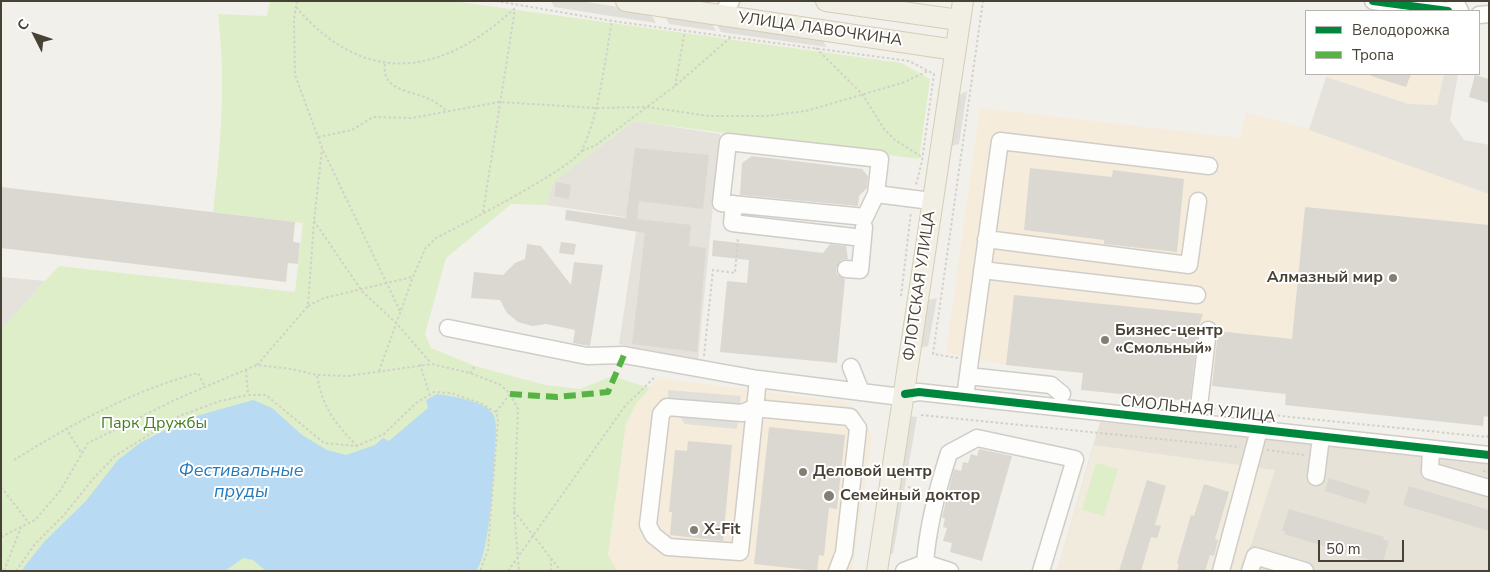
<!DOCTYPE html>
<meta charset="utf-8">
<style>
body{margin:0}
#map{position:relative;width:1490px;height:572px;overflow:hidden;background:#f2f0ea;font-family:"Nunito Sans",sans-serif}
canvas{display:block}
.frame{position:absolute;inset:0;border:2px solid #484135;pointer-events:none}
.legend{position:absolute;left:1305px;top:10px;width:175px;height:65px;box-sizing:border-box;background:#fff;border:1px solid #b6b3ae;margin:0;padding:6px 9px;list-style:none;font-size:15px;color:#484135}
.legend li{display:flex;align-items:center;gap:10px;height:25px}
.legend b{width:25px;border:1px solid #b6b3ae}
.north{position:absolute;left:10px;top:10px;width:50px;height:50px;-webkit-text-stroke:4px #fff;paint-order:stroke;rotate:311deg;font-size:14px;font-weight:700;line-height:20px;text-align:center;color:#484135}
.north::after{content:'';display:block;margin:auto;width:18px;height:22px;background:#484135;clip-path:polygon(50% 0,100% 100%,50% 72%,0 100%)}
.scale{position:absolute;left:1318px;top:540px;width:86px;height:22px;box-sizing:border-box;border:2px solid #484135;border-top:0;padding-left:6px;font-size:15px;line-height:18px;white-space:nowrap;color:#484135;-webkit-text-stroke:4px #fff;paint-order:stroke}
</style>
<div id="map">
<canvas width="1490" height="572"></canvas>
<div class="frame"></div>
<ul class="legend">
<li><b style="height:6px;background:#00873e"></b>Велодорожка</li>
<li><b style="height:6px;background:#57b346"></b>Тропа</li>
</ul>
<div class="north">С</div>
<div class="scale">50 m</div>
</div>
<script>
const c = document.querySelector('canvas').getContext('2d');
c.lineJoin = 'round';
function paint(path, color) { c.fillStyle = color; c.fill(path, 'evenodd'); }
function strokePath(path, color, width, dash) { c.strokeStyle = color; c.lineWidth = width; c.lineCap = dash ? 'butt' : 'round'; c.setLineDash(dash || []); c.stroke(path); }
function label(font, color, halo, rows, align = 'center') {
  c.font = font + ' "Nunito Sans",sans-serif'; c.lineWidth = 4; c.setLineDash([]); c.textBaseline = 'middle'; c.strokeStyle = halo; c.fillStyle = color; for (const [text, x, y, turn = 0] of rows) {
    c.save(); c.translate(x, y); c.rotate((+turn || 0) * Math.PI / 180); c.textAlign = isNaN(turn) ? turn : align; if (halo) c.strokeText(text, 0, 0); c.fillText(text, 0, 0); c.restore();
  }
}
const residential = new Path2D(`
 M1100,422L1288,439L1489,463V571H1057Z`);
const commercial = new Path2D(`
 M1326,74H1444L1437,105L1409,104L1326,77Z
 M980,108L1240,138L1246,113L1302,127L1489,194V417H1484L1483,426L1285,405V394L1196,384L1194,402L1081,390L1083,373L1006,365L946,353Z
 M657,378L844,402L859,411L872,436L852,571H617L608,554L626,424L636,404Z`);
const industrial = new Path2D(`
 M1444,74H1458L1450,120L1464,140L1489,145V194L1309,130L1326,77L1409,104L1437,105Z
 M634,121L720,134L698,360L619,344L638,219L547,205L553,182Z
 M1,277L45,281L1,330Z`);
const education = new Path2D(`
 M1094,445L1275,470L1243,571H1057Z`);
const green = new Path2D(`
 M270,1H452L901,63L930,79L919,159L634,121L553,182L547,205L511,204L446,258L425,334L431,348L475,366L545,385L580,389L612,376L650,388L636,404L626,424L608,554L617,571H1V329L59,266L295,292L303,223L213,212C221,146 226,80 218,14L267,16Z
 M1096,463L1118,469L1104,516L1082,510Z`);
const parking = new Path2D(`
 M551,1H580L650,12L656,23L554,7Z
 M664,14L710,21L716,31L669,24Z
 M715,21L822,37L826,47L721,32Z
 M967,91L959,144L948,147L957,96Z
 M937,298L928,346L920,348L928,300Z
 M668,390L741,396L737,429L685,424L678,414L668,413Z
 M908,416L917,417L893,554L886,553Z`);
const water = new Path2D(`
 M437,394C451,396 485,401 493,414C496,419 496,427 496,433C494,461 491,553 476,571H266L253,560L243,558L225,571H21L44,542L85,502L118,460L140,443L186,419L253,400L272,408L302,435L327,450L346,455L375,445L383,438L389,441L428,408L426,400Z`);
const building = new Path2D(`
 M1371,74H1411L1406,87L1371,76Z
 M1475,75L1489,79V103L1469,97Z
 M635,148L709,155L703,209L639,201L637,219L691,225L689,246L706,248L697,352L632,344L645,233L565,220L566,210L626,218Z
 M752,156L862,169L868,176L867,188L859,196L858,206L740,195L742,163Z
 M1030,168L1112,177L1113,170L1184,179L1177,252L1104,244V240L1024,230Z
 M556,182L571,185L569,199L554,196Z
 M1,187L295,222L293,242L300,243L298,264L288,263L286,282L1,248Z
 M1305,207L1489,225V417L1484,416L1483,426L1285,405L1286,394L1212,386L1218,331L1292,339Z
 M713,240L823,253L830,244L846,246L848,259L841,260L836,268L837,274L845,279L837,363L720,352L727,281L747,283L749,260L712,256Z
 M561,242L576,244L574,255L559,253Z
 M527,244L541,246L571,285L574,262L603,265L590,346L573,343L575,330L546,324L532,326L518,322L507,313L500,300L471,298L474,272L503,275L515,263L525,259Z
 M1014,295L1203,314L1198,329L1190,401L1081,390L1083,373L1006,365Z
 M769,427L845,435L837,509L829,508L824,556L819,555L817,571L754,564Z
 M688,441L732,445L723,541L670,535L672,512H669L675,450L687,451Z
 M979,449L1012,456L982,561L950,552L952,543L943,541L947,528L943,527L945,519L942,517L954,469L961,471L963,462L968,463L971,454L977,456Z
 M1329,478L1370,491L1366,504L1325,491Z
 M1147,480L1166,486L1155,525L1161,526L1157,538L1151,537L1141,571H1119Z
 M1204,484L1229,492L1215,539L1218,540L1214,556L1210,555L1205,571H1177L1179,564L1177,563L1191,515L1194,516Z
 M1409,486L1489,510V531L1403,505Z
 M1289,509L1384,537L1383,540L1389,541L1383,561L1377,560L1376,562L1284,534L1285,531H1282Z`);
const path = new Path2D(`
 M297,1L294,19L295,75L322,148L401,313
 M496,1L612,21L909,61L934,74L922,161L916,185
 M296,7C365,88 442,76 515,8
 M816,48L863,95L884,129L895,140L922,157
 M385,64C381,91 411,90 429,99C436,102 442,107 448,112
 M675,86L685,30
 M318,137L352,130L373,117L412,118L499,102L596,108L647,107L709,116H766L806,111L902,83L928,71
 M582,151L596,145L675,86L731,37
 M483,212L515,9
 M314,221L362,291L397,324L431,363
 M901,296L911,212
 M308,306L324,298L412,277
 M704,356L713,270L735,273L738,238
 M958,358L933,354L983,1
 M420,364L429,393
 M257,365L308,306L314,221L322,149
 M246,370L248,395
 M379,371L413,277L425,249L436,238C461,225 573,168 582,150C599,115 605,60 612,21
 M470,373L475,366
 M317,376C323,408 334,422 357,446
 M1213,409L1487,437L1489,434
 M496,412L510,394
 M921,415L1240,447
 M66,428L82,454
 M1267,450L1304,455
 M14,460C72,424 132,391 198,373L205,387
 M1483,471L1489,472
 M1,487L29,523
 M908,487L923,490
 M514,511L561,571
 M1,537L35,520L60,491L88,443L179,398L257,365L292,369L317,375L348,376L432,364L470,373L501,385L510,394L518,409L514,511L519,571
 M4,571L21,527
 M16,571L35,544L64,515L93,479L115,456L179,416L220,401L248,395H266L324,443L357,446L384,434L416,403L434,392L451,393L480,403L496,412L498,419L488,550L480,571
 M508,571L625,406L656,376
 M551,571V559`);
const minor = new Path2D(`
 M1373,1L1448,11
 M1455,1L1460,11
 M717,15L723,12L731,1
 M1479,15L1489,14
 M876,194L865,217L721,203L728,142L880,159L876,194L931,201
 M734,204L732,223L863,238
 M986,239L1189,265L1198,201
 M846,269L860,270L864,227
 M982,270L1197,295
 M448,328L587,356L624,355L758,379L893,396L919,392L1489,455
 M851,367L861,392
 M968,376L1051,385L1062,394
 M758,379L740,552L668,547L653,535L648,525L661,414L667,407L742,413L754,408L850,417L858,428L844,553L837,571
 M965,397L1000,141L1209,166
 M1197,423L1208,330
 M1431,449L1430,471L1489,488
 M1316,477L1321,437
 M925,563C928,524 937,490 949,453L977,438L1075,459L1041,571
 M904,571L925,563L950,571
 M1221,571L1259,430
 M1250,571L1255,556L1305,571`);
const major = new Path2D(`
 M626,1L955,50
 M826,1L959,20
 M877,571L963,1`);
const quiet = new Path2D(`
 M510,394L557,397L608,392L624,355`);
const cycleway = new Path2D(`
 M1373,1L1448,11
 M905,394L919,392L1489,455`);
const markers = [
 [1393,278,5,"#847e74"],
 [1105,340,5,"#847e74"],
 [803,472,5,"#847e74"],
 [829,496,6,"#847e74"],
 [694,530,5,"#847e74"]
];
const streetNames = [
 ["УЛИЦА ЛАВОЧКИНА",820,30,8],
 ["ФЛОТСКАЯ УЛИЦА",920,286,-82],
 ["СМОЛЬНАЯ УЛИЦА",1198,410,6]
];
const poiNames = [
 ["Алмазный мир",1383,278,"right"],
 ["Бизнес-центр",1115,331],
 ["«Смольный»",1115,349],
 ["Деловой центр",813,472],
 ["Семейный доктор",840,496],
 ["X-Fit",704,530]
];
const parkNames = [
 ["Парк Дружбы",154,424]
];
const waterNames = [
 ["Фестивальные",241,472],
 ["пруды",241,493]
];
paint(residential, '#e6e2d7');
paint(commercial, '#f5ecdc');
paint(industrial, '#e5e1db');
paint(education, '#f0ebdc');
paint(green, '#deeec8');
paint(parking, '#e1dfda');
paint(water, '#b8daf2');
paint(building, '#dbd8d2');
strokePath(minor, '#d0cdc8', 19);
strokePath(major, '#d5cdb6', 22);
strokePath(path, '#d2d0ca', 2, [2.5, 2.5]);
strokePath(minor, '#fdfdfc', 16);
strokePath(major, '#f1eee4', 20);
strokePath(quiet, '#57b346', 6, [12, 6]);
strokePath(cycleway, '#00873e', 8);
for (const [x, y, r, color] of markers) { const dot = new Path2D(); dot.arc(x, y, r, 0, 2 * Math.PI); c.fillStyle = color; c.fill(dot); strokePath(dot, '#fff', 2); }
label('16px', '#484135', '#fff', streetNames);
label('bold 16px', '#484135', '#fff', poiNames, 'left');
label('16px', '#447f24', '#fff', parkNames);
label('italic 18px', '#267abc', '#fff', waterNames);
</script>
